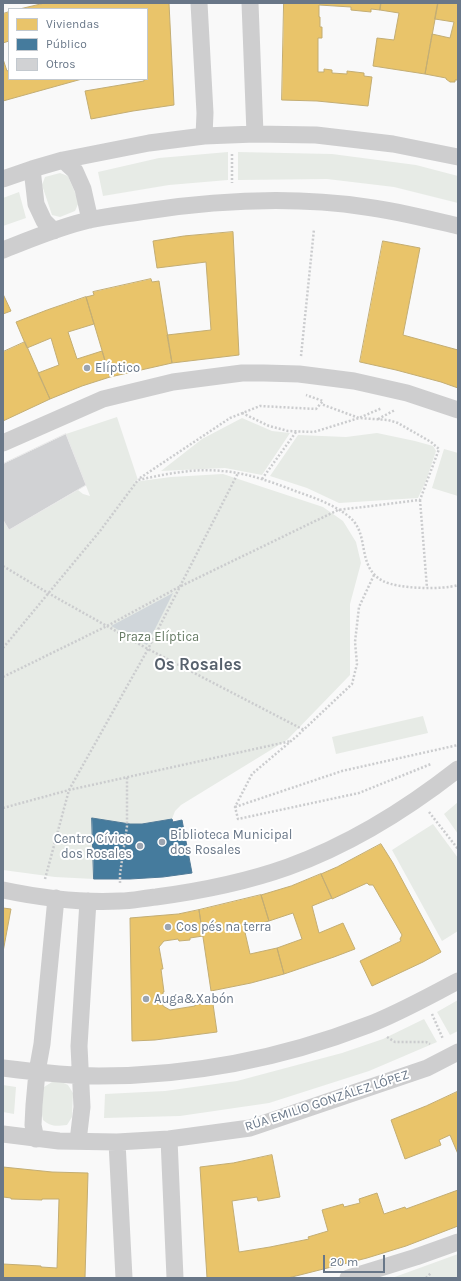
<!DOCTYPE html>
<meta charset="utf-8">
<style>
body{margin:0}
#map{position:relative;width:461px;height:1281px;overflow:hidden;background:#f9f9f9;font-family:Karla,sans-serif}
canvas{display:block}
.frame{position:absolute;inset:0;border:4px solid #697788;pointer-events:none}
.legend{position:absolute;left:8px;top:8px;width:140px;height:72px;box-sizing:border-box;background:#fff;border:1px solid #c3c9cf;margin:0;padding:5px 7px;list-style:none;font-size:12px;color:#697788}
.legend li{display:flex;align-items:center;gap:8px;height:20px}
.legend b{width:20px;border:1px solid #c3c9cf}
.scale{position:absolute;left:323px;top:1255px;width:62px;height:18px;box-sizing:border-box;border:2px solid #697788;border-top:0;padding-left:5px;font-size:12px;line-height:14px;white-space:nowrap;color:#697788;-webkit-text-stroke:3px #fff;paint-order:stroke}
</style>
<div id="map">
<canvas width="461" height="1281"></canvas>
<div class="frame"></div>
<ul class="legend">
<li><b style="height:11px;background:#e9c46a"></b>Viviendas</li>
<li><b style="height:11px;background:#457b9d"></b>Público</li>
<li><b style="height:11px;background:#d1d2d4"></b>Otros</li>
</ul>
<div class="scale">20 m</div>
</div>
<script>
const c = document.querySelector('canvas').getContext('2d');
c.lineJoin = 'round';
function paint(path, color) { c.fillStyle = color; c.fill(path, 'evenodd'); }
function strokePath(path, color, width, dash) { c.strokeStyle = color; c.lineWidth = width; c.lineCap = dash ? 'butt' : 'round'; c.setLineDash(dash || []); c.stroke(path); }
function label(font, color, halo, rows, align = 'center') {
  c.font = font + ' Karla,sans-serif'; c.lineWidth = 4; c.setLineDash([]); c.textBaseline = 'middle'; c.strokeStyle = halo; c.fillStyle = color; for (const [text, x, y, turn = 0] of rows) {
    c.save(); c.translate(x, y); c.rotate((+turn || 0) * Math.PI / 180); c.textAlign = isNaN(turn) ? turn : align; if (halo) c.strokeText(text, 0, 0); c.fillText(text, 0, 0); c.restore();
  }
}
const green = new Path2D(`
 M228,152V180L169,185L103,196L98,172L159,158Z
 M238,152L332,154L416,165L458,176V203L394,187L327,179L238,180Z
 M60,173L68,176L79,202L75,211L60,217L52,215L42,185L45,177Z
 M19,192L26,218L3,226V198Z
 M117,417L138,480L133,482L171,477L223,474L323,507L343,521L356,542L361,563L350,604V675L287,740L181,805L175,811L172,819L142,824H130L92,818L94,879L55,877L3,870V520L9,530L78,490L83,494L90,496L66,434Z
 M242,418L272,431L290,433L262,475L225,468L161,471L202,439Z
 M377,433L415,441L433,446L436,451L426,481L418,498L339,503L307,488L270,476L298,435L346,437Z
 M444,449L458,453V496L432,488Z
 M423,716L428,733L336,754L332,737Z
 M458,802V834L444,814Z
 M433,824L458,858V931L442,941L392,850Z
 M458,1000V1031L450,1035L437,1012Z
 M424,1019L437,1042L369,1071L269,1103L180,1116L104,1118L105,1094L165,1091L237,1081L342,1053L383,1039Z
 M60,1081L68,1085L73,1093L72,1117L67,1125C56,1126 51,1127 43,1120L41,1110L44,1087L52,1082Z
 M3,1085L16,1087L14,1114L3,1112Z
 M458,1254V1278H392Z`);
const water = new Path2D(`
 M173,593L147,645L111,626Z`);
const homes = new Path2D(`
 M45,3H169L174,105L133,111L91,119L85,91L144,81V79H147V9H20Z
 M284,3H381L380,10L371,9V12L351,10V7L319,5V17H320V27H322V38H318V72H324V69L332,70V73L347,74V71L364,73V76L372,77L368,106L317,101L282,100Z
 M381,3H438L425,74L373,66L377,38L394,40L399,13L380,10Z
 M438,3H458V80H455V82H450L446,79V78L425,74L432,34L450,38L454,22L435,19Z
 M9,12V41L3,43V14Z
 M3,59L7,71L9,70V79H82L3,101Z
 M233,232L239,355L172,363L167,335L211,330L206,262L157,268L153,241L184,236Z
 M383,241L420,248L403,335L458,350V388L441,382L396,370L360,362Z
 M151,279L152,282L159,281L172,363L110,377L86,297L94,295L93,292Z
 M3,294L11,311L3,314Z
 M86,297L94,324L68,332L77,359L102,351L110,377L82,386L50,399L38,373L59,365L51,338L27,348L16,322L47,310Z
 M25,342L50,399L3,421V352Z
 M381,844L393,863L441,952L423,962L372,986L360,961L401,941L400,939L402,935L373,885H369L367,883L332,899L321,874L337,867Z
 M321,874L332,898L312,906L319,933L343,923L355,949L334,957L284,974L277,948L302,939L293,913L269,921L261,895L291,886Z
 M261,895L269,921L244,928L250,954L277,948L284,974L251,983L211,991L199,910Z
 M3,908L11,909L3,952Z
 M199,910L203,936L190,938V940L179,941L178,939L164,941L159,947L163,969H161L164,992H163V1006L170,1010L195,1006V1005L205,1003L206,1005L213,1004L217,1032L155,1040L132,1041L130,918L178,914Z
 M457,1092L458,1094V1154L450,1135L439,1140L441,1145L405,1159L391,1120L426,1106Z
 M272,1155L280,1197L258,1201L257,1197L232,1201L239,1252L270,1247L309,1239L308,1237L328,1231L322,1210L343,1204L344,1207L360,1203L359,1199L377,1193L384,1214L405,1207L406,1209L458,1190V1226L406,1246L367,1258L288,1278H207L200,1167L233,1163Z
 M3,1167L52,1172L88,1173L85,1278H3V1264L41,1266V1267L57,1268L59,1199H42V1200L11,1199V1198L3,1197Z`);
const public = new Path2D(`
 M92,818L130,824H142L172,819L173,822L182,820L192,873L163,877L130,879H94Z`);
const building = new Path2D(`
 M66,434L86,485L9,530L3,520V464Z`);
const path = new Path2D(`
 M232,154V183
 M301,356L314,229
 M242,413L269,426L288,431L314,432L359,418L382,408
 M378,419L395,410
 M140,478L230,418L260,406L316,409L323,401L306,395
 M262,479L296,432
 M420,500L427,588
 M3,566L48,593L148,649L304,730
 M374,575L359,607L355,642L357,664L352,684L297,736L252,774L235,807L238,819L359,793L431,764
 M3,648L100,531L138,480C166,474 194,468 222,471C249,473 274,483 298,492C315,498 332,504 347,515C366,529 360,548 369,567C372,573 377,578 383,581C398,589 443,590 458,585
 M3,677L107,626L179,587L338,510L420,500L439,449L431,442L398,423L388,420L359,418L321,404
 M235,807L342,771L458,745
 M3,808L69,790L291,741
 M429,812L458,849
 M45,879L69,790L148,649L238,473
 M120,883V874L127,826V777
 M432,1014L443,1039
 M387,1037L395,1042H426L430,1044
 M426,1278L431,1273`);
const street = new Path2D(`
 M199,3L205,113L204,136
 M250,3L255,134
 M63,160L75,171L83,189L90,220
 M32,169L36,204L44,221L54,231
 M3,179L32,169L63,160L149,143L204,136L255,134L316,135L393,144L458,157
 M3,250C31,239 59,227 89,220C107,216 127,214 146,211C219,200 293,196 366,207C397,211 428,219 458,226
 M3,443L103,399L173,382L242,373H264L299,374L354,381L407,393L458,410
 M3,890C41,898 81,903 120,901C132,901 144,898 156,897C201,891 246,882 288,867C349,845 407,809 458,769
 M3,1068C35,1072 67,1076 99,1076C191,1076 283,1058 368,1025C399,1013 429,996 458,981
 M3,1134L59,1141L117,1142L169,1139L250,1128L427,1068L458,1052
 M36,1139L33,1125L34,1105L37,1072L42,1044L56,898
 M169,1139L175,1278
 M78,1141L82,1107L79,1046L88,901
 M117,1142L124,1278
 M348,1278L416,1257L458,1242`);
const markers = [
 [87,368,4,"#9ba4b0"],
 [162,842,4,"#9ba4b0"],
 [140,846,4,"#9ba4b0"],
 [168,927,4,"#9ba4b0"],
 [146,999,4,"#9ba4b0"]
];
const poiNames = [
 ["Elíptico",95,368],
 ["Biblioteca Municipal",170,835],
 ["dos Rosales",170,850],
 ["Centro Cívico",132,839,"right"],
 ["dos Rosales",132,854,"right"],
 ["Cos pés na terra",176,927],
 ["Auga&Xabón",154,999]
];
const parkNames = [
 ["Praza Elíptica",159,637]
];
const streetNames = [
 ["RÚA EMILIO GONZÁLEZ LÓPEZ",327,1101,-18]
];
const districtNames = [
 ["Os Rosales",198,665]
];
paint(green, '#e7ebe6');
paint(water, '#d0d6da');
paint(homes, '#e9c46a');
strokePath(homes, '#c3ad73', 1);
paint(public, '#457b9d');
strokePath(public, '#507a97', 1);
paint(building, '#d1d2d4');
strokePath(building, '#e8e8e8', 1);
strokePath(path, '#cbccce', 2.5, [2, 2]);
strokePath(street, '#cececf', 17);
for (const [x, y, r, color] of markers) { const dot = new Path2D(); dot.arc(x, y, r, 0, 2 * Math.PI); c.fillStyle = color; c.fill(dot); strokePath(dot, '#fff', 1.5); }
label('13px', '#697788', '#fff', poiNames, 'left');
label('13px', '#667a64', '#fff', parkNames);
label('13px', '#697788', '#fff', streetNames);
label('bold 17px', '#57616d', '#fff', districtNames);
</script>
